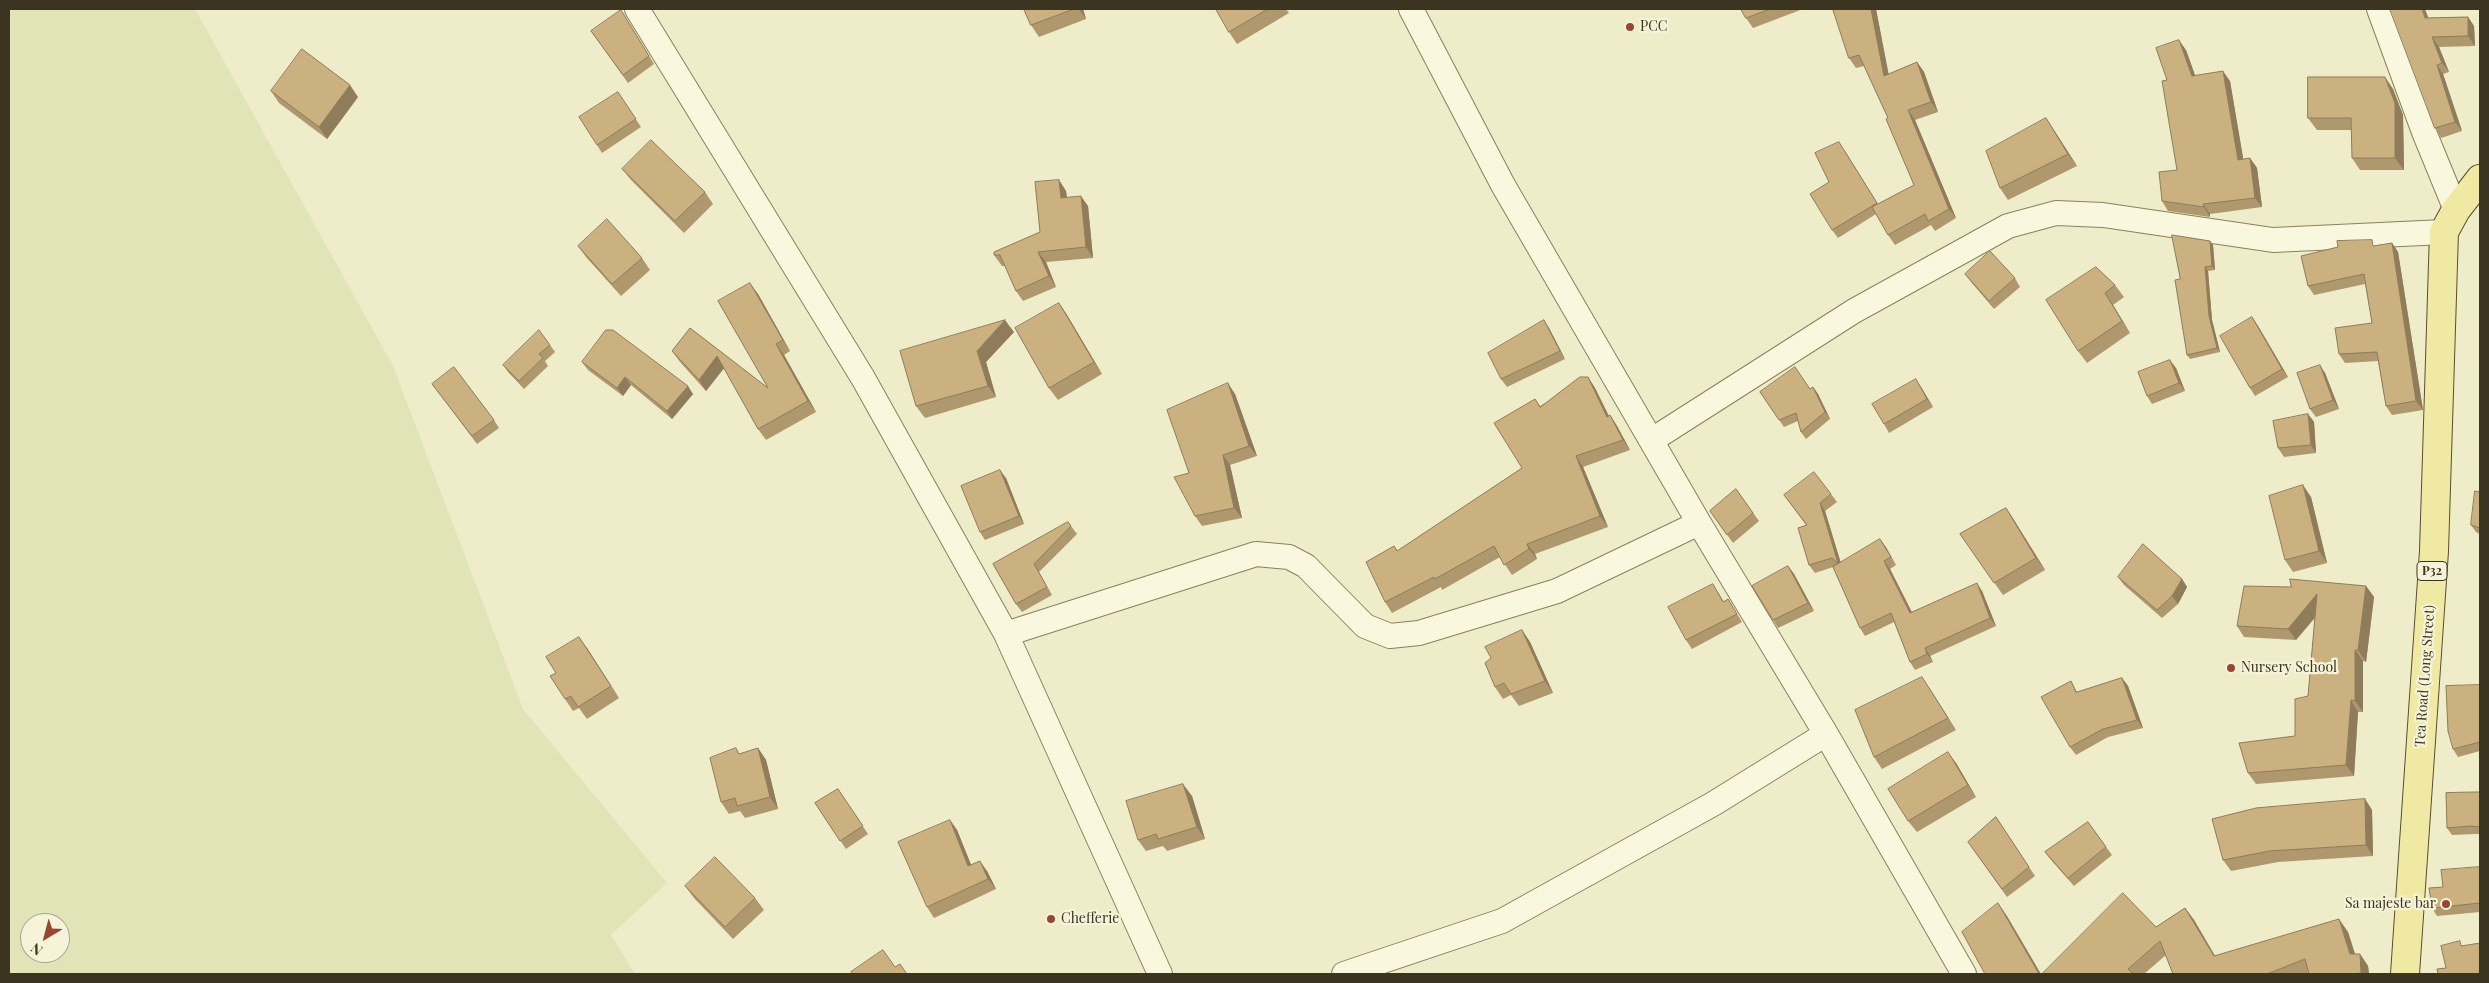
<!DOCTYPE html>
<style>
body{margin:0}
#map{position:relative;width:2489px;height:983px;overflow:hidden;background:#eeecc9;font-family:"Playfair Display",serif}
canvas{display:block}
.frame{position:absolute;inset:0;border:10px solid #3b3421;pointer-events:none}
.north{position:absolute;left:20px;top:913px;width:50px;height:50px;box-sizing:border-box;background:#f5f4d9;border:1px solid #aba78f;border-radius:50%;rotate:217deg;font-size:14px;font-weight:700;line-height:20px;text-align:center;color:#3b3421}
.north::after{content:'';display:block;margin:auto;width:18px;height:22px;background:#98472f;clip-path:polygon(50% 0,100% 100%,50% 72%,0 100%)}
</style>
<div id="map">
<canvas width="2489" height="983"></canvas>
<div class="frame"></div>
<div class="north">N</div>
</div>
<script>
const c = document.querySelector('canvas').getContext('2d');
c.lineJoin = 'round';
function paint(path, color) { c.fillStyle = color; c.fill(path, 'evenodd'); }
function strokePath(path, color, width, dash) { c.strokeStyle = color; c.lineWidth = width; c.lineCap = dash ? 'butt' : 'round'; c.setLineDash(dash || []); c.stroke(path); }
function label(font, color, halo, rows, align = 'center') {
  c.font = font + ' "Playfair Display",serif'; c.lineWidth = 4.5; c.setLineDash([]); c.textBaseline = 'middle'; c.strokeStyle = halo; c.fillStyle = color; for (const [text, x, y, turn = 0] of rows) {
    c.save(); c.translate(x, y); c.rotate((+turn || 0) * Math.PI / 180); c.textAlign = isNaN(turn) ? turn : align; if (halo) c.strokeText(text, 0, 0); c.fillText(text, 0, 0); c.restore();
  }
}
const farmland = new Path2D(`
 M9,9H195L393,366L523,709L667,883L611,935L635,974H9ZM30,923H60V953H30Z`);
const minor = new Path2D(`
 M637,9L863,378L1006,634L1160,974
 M1411,9L1503,185L1699,523L1826,734L1964,974
 M2379,9L2424,132L2456,210
 M1652,440L1854,311L2008,226L2056,213L2103,215L2273,240L2444,232
 M1006,634L1256,554L1289,557L1306,566L1365,626L1390,636L1419,633L1557,591L1699,523
 M1344,974L1502,921L1713,804L1826,734`);
const major = new Path2D(`
 M2405,974L2434,551L2444,232L2456,210L2480,179`);
const wall = new Path2D(`
 M1024,9H1083L1086,19L1039,37L1031,25Z
 M1216,9H1286L1289,13L1237,44L1229,32Z
 M1741,9H1803L1753,28L1746,18Z
 M1833,9H1876L1888,74L1917,62L1924,72L1938,112L1915,120L1956,218L1935,231L1931,225L1895,245L1888,235L1876,214L1838,238L1832,230L1829,182L1845,151L1878,204L1914,185L1888,118L1864,66L1856,68L1849,58Z
 M2468,17L2474,26L2475,46L2439,47L2449,72L2443,74L2462,131L2441,138L2435,128L2428,18Z
 M626,18L654,64L628,83L591,31Z
 M2186,50L2195,76L2230,81L2243,159L2250,158L2257,168L2262,207L2210,214V217L2168,211L2162,201L2177,170L2167,80Z
 M2393,89L2403,115L2404,170H2360L2352,158V130H2317L2308,118Z
 M271,91L358,97L327,139L279,103Z
 M623,100L641,127L602,153L597,145Z
 M2046,118L2077,166L2008,200L2000,188Z
 M622,169L705,192L713,204L684,233L631,180Z
 M1059,180L1066,191L1067,197L1088,206L1093,258L1046,262L1056,287L1023,301L1016,291L1005,266H1002L994,255L1040,232Z
 M2210,241L2213,245L2215,270L2208,271L2212,320L2220,352L2190,359L2187,355L2180,279Z
 M2392,243L2398,252L2423,410L2392,415L2386,406L2378,361L2345,363L2339,354L2372,323L2365,284L2314,295L2308,286L2376,246Z
 M578,246L642,258L650,270L621,296L586,257Z
 M2096,267L2115,285L2124,297L2113,305L2130,333L2087,363L2078,351Z
 M1965,274L2015,278L2020,287L1994,309L1971,282Z
 M758,294L790,351L784,355L816,412L766,440L758,429L724,368L706,391L680,362L672,351L690,328L768,388Z
 M1059,303L1067,315L1102,374L1058,400L1049,388Z
 M2252,317L2258,326L2288,377L2255,396L2250,388Z
 M1549,328L1565,359L1507,387L1501,379Z
 M1014,332L986,362L996,397L925,418L916,406Z
 M550,345L555,352L545,361L548,366L524,389L508,372L503,365Z
 M582,362L693,394L672,419L631,385L623,396L588,370Z
 M2176,368L2185,391L2152,404L2147,396Z
 M2325,373L2339,409L2316,417L2310,409Z
 M1588,377L1595,388L1609,416L1610,415L1617,426L1630,450L1583,467L1608,527L1535,554L1537,559L1512,575L1500,557L1442,590L1441,587L1392,613L1385,602L1394,546L1398,551L1522,468L1535,399L1540,406Z
 M432,384L494,420L499,428L477,444Z
 M1813,387L1818,394L1830,419L1806,439L1801,432L1798,421L1784,427L1760,392L1810,389Z
 M1921,387L1933,407L1889,433L1884,424Z
 M1235,394L1257,456L1230,465L1242,518L1202,526L1195,516L1189,473Z
 M2308,414L2314,422L2316,453L2284,457L2278,448Z
 M1006,478L1024,524L985,540L980,532Z
 M1736,489L1759,521L1733,543L1710,511Z
 M2480,492V534L2476,532L2471,525Z
 M1831,494L1837,502L1825,511L1841,563L1880,539L1896,565L1890,569L1912,612L1982,591L1996,626L1930,656L1933,662L1915,670L1910,662L1894,622L1865,636L1860,628L1833,567L1815,573L1809,565L1806,525L1784,495Z
 M2311,497L2327,563L2293,572L2285,560Z
 M2006,508L2014,520L2045,570L2003,595L1960,534Z
 M1068,522L1077,534L1039,572L1052,595L1022,612L1016,604L993,564Z
 M1788,566L1794,574L1814,611L1778,628L1773,620Z
 M2118,577L2182,579L2187,587L2178,604L2162,618L2124,585Z
 M2366,586L2374,597L2366,662L2363,661V712H2358L2354,776L2256,784L2248,773L2295,736L2308,696L2315,618L2296,640L2244,637L2237,626L2291,587Z
 M1718,592L1724,602L1728,599L1742,622L1692,649L1686,640Z
 M1522,630L1530,642L1553,693L1519,706L1511,695L1503,699L1495,687L1491,658Z
 M587,648L619,698L587,719L579,708L573,711L565,699L556,673Z
 M2122,678L2128,686L2143,728L2108,737L2076,755L2070,747L2071,681L2077,692Z
 M2480,685V751L2458,757L2453,749Z
 M1930,689L1956,730L1882,769L1874,757Z
 M758,748L766,760L778,809L745,818L740,811L729,814L721,802Z
 M1956,763L1976,797L1917,832L1908,821Z
 M838,789L868,834L846,849L815,803Z
 M2480,792V834H2475L2452,835L2447,828Z
 M1192,796L1205,839L1167,851L1163,846L1146,851L1138,840Z
 M2365,799L2372,810L2373,856L2278,862L2231,871L2223,860Z
 M1996,817L2035,876L2007,897L1968,842Z
 M950,820L957,830L971,865L987,871L996,889L934,918L927,907Z
 M2088,822L2112,855L2074,886L2051,860L2045,852Z
 M2480,867V912L2437,916L2432,908L2443,887Z
 M685,886L755,898L764,910L733,939L694,898Z
 M2185,908L2194,920L2215,956L2348,932L2355,954H2360L2368,966L2369,974H2309V973L2306,974H2173L2166,955L2144,974H2042L2156,927Z`);
const shadedWall = new Path2D(`
 M1079,9H1083L1086,19Z
 M1871,9H1876L1891,86L1884,76Z
 M2422,9H2425L2432,27L2425,18Z
 M2468,17L2474,26L2475,46L2468,36Z
 M2432,37L2439,47L2449,72L2442,63Z
 M2179,40L2186,50L2199,86L2192,76Z
 M1917,62L1924,72L1938,112L1931,102Z
 M2437,65L2443,74L2462,131L2455,122Z
 M2223,71L2230,81L2245,169L2238,160Z
 M2385,77L2393,89L2403,115L2404,170L2395,158Z
 M350,85L358,97L327,139L319,127Z
 M1908,110L1915,120L1956,218L1949,209Z
 M2046,118L2054,130L2077,166L2068,154Z
 M2250,158L2257,168L2262,207L2255,198Z
 M1059,180L1066,191L1068,208L1061,198Z
 M1081,196L1088,206L1093,258L1086,247Z
 M2203,204L2210,214V217L2204,207Z
 M2210,241L2213,245L2215,270L2212,266Z
 M2392,243L2398,252L2423,410L2416,401Z
 M1038,252L1046,262L1056,287L1049,276Z
 M2205,267L2208,271L2212,320L2220,352L2217,348L2209,316Z
 M750,283L758,294L790,351L783,340Z
 M2105,293L2113,305L2130,333L2122,321Z
 M1059,303L1067,315L1102,374L1094,362Z
 M2252,317L2258,326L2288,377L2282,369Z
 M1005,320L1014,332L986,362L996,397L988,386L977,351Z
 M1544,320L1549,328L1565,359L1560,351Z
 M776,344L784,355L816,412L808,401Z
 M717,356L725,367L706,391L699,380Z
 M2170,360L2176,368L2185,391L2179,383Z
 M2320,365L2325,373L2339,409L2333,400Z
 M625,377L631,385L623,396L617,388Z
 M1588,377L1595,388L1614,427L1607,417Z
 M1916,379L1921,387L1933,407L1927,399Z
 M1228,383L1235,394L1257,456L1249,446Z
 M688,386L693,394L672,419L667,411Z
 M1813,387L1818,394L1830,419L1825,412Z
 M2308,414L2314,422L2316,453L2311,445Z
 M1610,415L1617,426L1630,450L1623,440Z
 M1223,455L1230,465L1242,518L1234,508Z
 M1576,456L1583,467L1608,527L1600,516Z
 M1000,470L1006,478L1024,524L1019,516Z
 M2303,485L2311,497L2327,563L2319,551Z
 M1820,503L1825,511L1843,571L1838,563Z
 M2006,508L2014,520L2045,570L2036,558Z
 M1880,539L1886,547L1896,565L1891,557Z
 M1527,544L1535,554L1537,559L1529,549Z
 M1884,561L1890,569L1916,621L1910,613Z
 M1788,566L1794,574L1814,611L1808,603Z
 M2182,579L2187,587L2178,604L2172,596Z
 M1977,583L1982,591L1996,626L1990,618Z
 M2366,586L2374,597L2366,662L2358,650Z
 M2317,594L2325,605L2296,640L2288,629Z
 M1522,630L1530,642L1553,693L1545,681Z
 M579,637L587,648L619,698L611,686Z
 M1925,648L1930,656L1933,662L1927,654Z
 M2355,650L2363,661V712L2355,701Z
 M1922,677L1930,689L1956,730L1948,718Z
 M2122,678L2128,686L2143,728L2137,720Z
 M2351,700L2358,712L2354,776L2346,765Z
 M758,748L766,760L778,809L770,797Z
 M1948,752L1956,763L1976,797L1968,785Z
 M1183,784L1192,796L1205,839L1197,827Z
 M2365,799L2372,810L2373,856L2366,845Z
 M950,820L957,830L976,877L968,866Z
 M980,861L987,871L996,889L988,879Z
 M1998,903L2007,916L2041,974H2039Z
 M2185,908L2194,920L2222,968L2214,956Z
 M2339,919L2348,932L2359,967L2350,954Z
 M2360,954L2368,966L2369,974H2362L2361,973Z`);
const building = new Path2D(`
 M1024,9H1074L1031,25Z
 M1216,9H1268L1229,32Z
 M1741,9H1770L1746,18Z
 M1833,9H1871L1884,76L1917,62L1931,102L1908,110L1949,209L1928,221L1925,214L1888,235L1872,207L1914,185L1886,119L1888,118L1859,55L1849,58Z
 M2390,9H2422L2425,18L2468,17V36L2432,37L2442,63L2437,65L2455,122L2435,128Z
 M621,10L649,56L623,75L591,31Z
 M2179,40L2192,76L2223,71L2238,160L2250,158L2255,198L2203,204L2204,207L2162,201L2159,172L2177,170L2162,81L2167,80L2156,48Z
 M302,49L350,85L319,127L271,91Z
 M2308,77H2385L2395,103V158H2352L2351,118H2308Z
 M618,92L636,119L597,145L579,117Z
 M2046,118L2068,154L2000,188L1986,151Z
 M651,140L705,192L675,221L622,169Z
 M1839,142L1877,203L1832,230L1810,194L1829,182L1815,153Z
 M1059,180L1061,198L1081,196L1086,247L1038,252L1049,276L1016,291L1000,255H994V252L1040,232L1035,182Z
 M607,219L642,258L612,284L578,246Z
 M2172,235L2210,241L2212,266L2205,267L2209,316L2217,348L2187,355L2175,280L2180,279Z
 M2372,240L2373,246L2392,243L2416,401L2386,406L2377,352L2339,354L2335,328L2372,323L2364,274L2308,286L2301,256L2338,247L2337,241Z
 M1990,251L2015,278L1989,301L1965,274Z
 M2096,267L2115,285L2105,293L2122,321L2078,351L2046,300Z
 M750,283L783,340L776,344L808,401L758,429L717,356L699,380L672,351L690,328L768,388L718,301Z
 M1059,303L1094,362L1049,388L1015,328Z
 M2252,317L2282,369L2250,388L2220,336Z
 M1005,320L977,351L988,386L916,406L900,351Z
 M1544,320L1560,351L1501,379L1488,353Z
 M539,330L550,345L539,354L543,358L519,381L503,365Z
 M606,330H613L688,386L667,411L625,377L617,388L582,362Z
 M2170,360L2179,383L2147,396L2138,372Z
 M2320,365L2333,400L2310,409L2297,373Z
 M454,367L494,420L472,436L432,384Z
 M1795,367L1810,389L1813,387L1825,412L1801,432L1796,413L1779,420L1760,392Z
 M1580,377H1588L1607,417L1610,415L1623,440L1576,456L1600,516L1527,544L1529,549L1504,565L1494,546L1435,579L1434,577L1385,602L1366,562L1394,546L1397,551L1522,468L1494,423L1535,399L1540,407Z
 M1916,379L1927,399L1884,424L1872,404Z
 M1228,383L1249,446L1223,455L1234,508L1195,516L1174,477L1189,473L1167,410Z
 M2308,414L2311,445L2278,448L2273,421Z
 M1000,470L1019,516L980,532L961,486Z
 M1814,472L1831,494L1820,503L1838,563L1832,558L1809,565L1798,528L1807,525L1784,495Z
 M2303,485L2319,551L2285,560L2269,496Z
 M1736,489L1753,513L1727,535L1710,511Z
 M2475,491L2480,492V528L2471,525Z
 M2006,508L2036,558L1994,583L1960,534Z
 M1068,522L1071,526L1034,564L1047,587L1016,604L993,564Z
 M1880,539L1891,557L1884,561L1910,613L1977,583L1990,618L1925,648L1927,654L1910,662L1891,613L1860,628L1833,567Z
 M2143,544L2182,579L2172,596L2157,610L2118,577Z
 M1788,566L1808,603L1773,620L1752,586Z
 M2290,579L2366,586L2358,650H2355V701L2351,700L2346,765L2248,773L2239,743L2295,736V699L2308,696L2317,594L2288,629L2237,626L2244,586L2291,587Z
 M1713,584L1723,602L1728,599L1737,614L1686,640L1668,607Z
 M1522,630L1545,681L1511,694L1504,683L1495,687L1485,663L1491,658L1485,647Z
 M579,637L611,686L578,707L571,696L565,699L550,676L556,673L546,657Z
 M1922,677L1948,718L1874,757L1855,710Z
 M2122,678L2137,720L2103,729L2070,747L2041,697L2071,681L2076,692Z
 M2480,685V742L2453,749L2448,731L2446,686Z
 M736,748L739,754L758,748L770,797L737,806L735,798L721,802L710,758Z
 M1948,752L1968,785L1908,821L1888,789Z
 M1183,784L1197,827L1158,839L1156,834L1138,840L1126,801Z
 M838,789L863,826L840,841L815,803Z
 M2474,792H2480V827L2470,826L2447,828L2446,793Z
 M2365,799L2366,845L2270,851L2223,860L2212,819L2256,808Z
 M1996,817L2029,867L2002,889L1968,842Z
 M950,820L968,866L980,861L988,879L927,907L898,842Z
 M2088,822L2106,847L2068,878L2045,852Z
 M715,857L755,898L725,927L685,886Z
 M2480,867V903L2432,908L2429,888L2443,887L2441,870Z
 M2123,893L2156,927L2185,908L2214,956L2339,919L2350,954H2360L2361,973L2352,974H2309L2305,959L2267,974H2173L2160,941L2128,969L2133,974H2042Z
 M1998,903L2039,974H1985L1962,932Z
 M2460,941L2461,946L2480,943V974H2438L2437,969L2446,968L2441,946Z
 M883,950L895,967L900,964L907,974H853L851,972Z`);
const markers = [
 [1630,27,5,"#98472f"],
 [2231,668,5,"#98472f"],
 [2446,904,5,"#98472f"],
 [1051,919,5,"#98472f"]
];
const shields = [
 [2432,571,30]
];
const shieldNames = [
 ["P32",2432,571]
];
const poiNames = [
 ["PCC",1640,27],
 ["Nursery School",2241,668],
 ["Sa majeste bar",2436,904,"right"],
 ["Chefferie",1061,919]
];
const streetNames = [
 ["Tea Road (Long Street)",2425,676,-86]
];
paint(farmland, '#e0e4b7');
strokePath(minor, '#8a805e', 26);
strokePath(major, '#594d32', 30);
strokePath(minor, '#f9f7dd', 24);
strokePath(major, '#efe9a3', 28);
paint(wall, '#af986e');
paint(shadedWall, '#8e7c5a');
paint(building, '#cbb180');
strokePath(building, '#8e7c5a', 1);
for (const [x, y, r, color] of markers) { const dot = new Path2D(); dot.arc(x, y, r, 0, 2 * Math.PI); c.fillStyle = color; c.fill(dot); strokePath(dot, '#f5f4d9', 2); }
for (const [x, y, w] of shields) { const box = new Path2D(); box.roundRect(x - w / 2, y - 9.5, w, 19, 4); c.fillStyle = '#f5f4d9'; c.fill(box); strokePath(box, '#3b3421', 1); }
label('bold 12px', '#3b3421', null, shieldNames);
label('14px', '#3b3421', '#f5f4d9', poiNames, 'left');
label('14px', '#3b3421', '#f5f4d9', streetNames);
</script>
